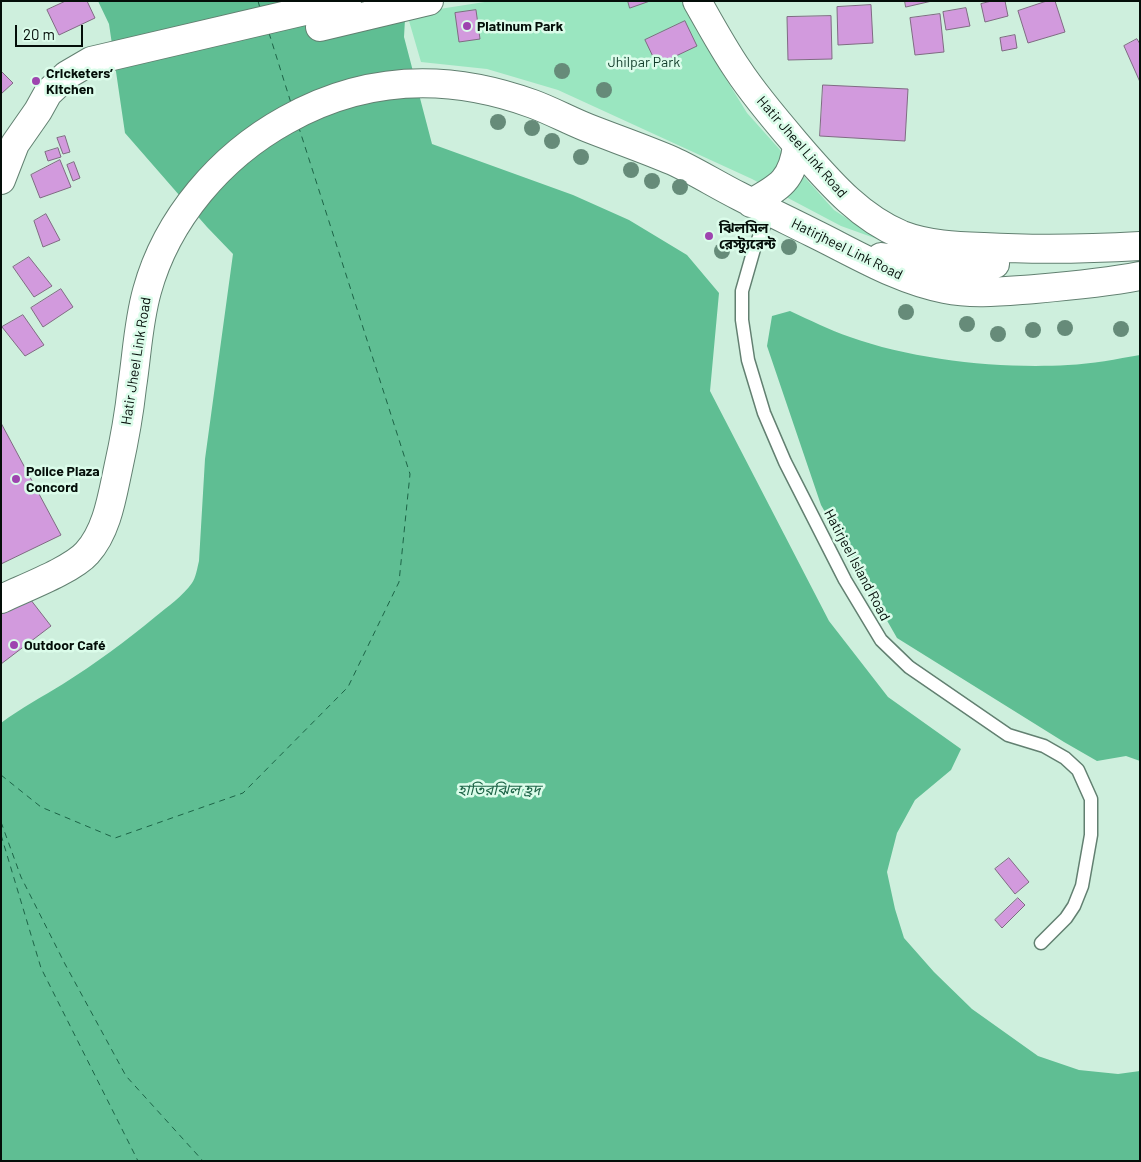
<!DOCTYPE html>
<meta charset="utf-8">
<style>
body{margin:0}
#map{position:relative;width:1141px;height:1162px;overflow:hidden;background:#ceefdd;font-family:Barlow,sans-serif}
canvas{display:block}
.frame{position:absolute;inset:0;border:2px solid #040e09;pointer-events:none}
.scale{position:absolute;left:15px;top:25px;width:68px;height:22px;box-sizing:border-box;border:2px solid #040e09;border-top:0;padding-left:6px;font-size:15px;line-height:18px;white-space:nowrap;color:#040e09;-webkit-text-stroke:4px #dbfcea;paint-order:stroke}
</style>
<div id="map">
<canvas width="1141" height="1162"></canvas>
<div class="frame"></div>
<div class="scale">20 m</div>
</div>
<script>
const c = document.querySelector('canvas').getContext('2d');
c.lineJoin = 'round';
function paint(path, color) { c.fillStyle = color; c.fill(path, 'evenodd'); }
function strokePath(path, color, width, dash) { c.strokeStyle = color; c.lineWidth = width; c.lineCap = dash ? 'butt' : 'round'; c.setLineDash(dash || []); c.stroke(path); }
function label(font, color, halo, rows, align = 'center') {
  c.font = font + ' Barlow,"Noto Sans Bengali",sans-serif'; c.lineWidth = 5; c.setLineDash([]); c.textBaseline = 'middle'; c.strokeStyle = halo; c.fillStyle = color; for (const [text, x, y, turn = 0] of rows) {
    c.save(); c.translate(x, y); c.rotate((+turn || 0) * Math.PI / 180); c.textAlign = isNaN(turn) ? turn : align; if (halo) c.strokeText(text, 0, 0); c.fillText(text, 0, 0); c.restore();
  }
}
const green = new Path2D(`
 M491,1H682L696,30L747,113L834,210L880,240L841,226L752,179L558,90L487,69L421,62L407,14Z`);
const water = new Path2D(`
 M98,1H406L404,37L432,144L573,195L629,220L687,255L719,293L710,391L829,621L888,697L961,749L951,770L915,800L897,833L887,872L895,909L904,938L934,972L972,1009L1038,1056L1079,1070L1118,1074L1140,1071V1161H1V723C21,708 42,697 63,684C95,664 126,641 155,617C166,608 184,595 192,583C196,577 197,569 199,561L205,459L233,254L207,227L125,133L109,24Z
 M790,311C810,320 829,330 850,337C914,360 1000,369 1068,365C1092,364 1117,359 1140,355V761L1126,756L1097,761L1064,742L897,638L821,505L767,346L772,316Z`);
const ferry = new Path2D(`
 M258,1L260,8
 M269,33L291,103
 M1,775L41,807L115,838L243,793L348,687L399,582L410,474L299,128
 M1,822L21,877L65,964L126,1076L203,1161
 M1,835L41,968L138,1161`);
const building = new Path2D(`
 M66,1H87L95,18L59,35L47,10Z
 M628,1H650L630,8Z
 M905,1H932L906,7Z
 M992,1H1005L1008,16L985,22L981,4Z
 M1047,1H1055L1065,32L1028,43L1018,11Z
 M871,5L873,43L838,45L837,7Z
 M966,8L970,26L946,30L943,12Z
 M476,10L480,39L459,42L455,13Z
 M940,14L944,52L915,55L910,18Z
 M831,16L832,59L788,60L787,17Z
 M685,21L697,46L657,65L645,40Z
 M1015,35L1017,48L1002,51L1000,38Z
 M1137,39L1140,44V82L1124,46Z
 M1,71L13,83L1,94Z
 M823,85L908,89L905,141L820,136Z
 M65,136L70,152L63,154L57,138Z
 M58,148L61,157L48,161L45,152Z
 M60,160L71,187L40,198L31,175Z
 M74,162L80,178L73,181L67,165Z
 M46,214L60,240L43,247L34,221Z
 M29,257L52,286L34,297L13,267Z
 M61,289L73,307L43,327L31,308Z
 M23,315L44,345L25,356L2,327Z
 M1,423L61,535L1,564Z
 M27,595L51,626L1,664V615Z
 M1009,858L1029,882L1015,894L995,869Z
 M1018,898L1025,905L1002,928L995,920Z`);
const lane = new Path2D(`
 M770,212L754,249L742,291V320L748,360L764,413L785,462L845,580L881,640L909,667L1008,735L1044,746L1065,758L1078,770L1091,799V835L1082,886L1074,906L1066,918L1041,943`);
const secondary = new Path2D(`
 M697,1C710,24 723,48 738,70C757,99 781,126 804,153C832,185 861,218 902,235C928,245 957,246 984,247C1036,250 1088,249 1140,246
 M320,27L429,1
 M1,180L15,144L38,111L48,93L67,75L91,61L347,1
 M751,203C780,187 793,180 797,145
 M881,257C919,263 957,268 995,264
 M1,599C24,588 72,570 87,553C107,531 112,497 118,469C124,442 129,415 132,387C137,355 138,323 147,291C167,218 221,156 286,120C366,75 448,73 533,104C552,111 570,121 588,128C616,139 645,149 673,161C695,171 717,185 739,196C764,209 789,221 813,233C856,254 898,280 945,289C974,295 1006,291 1035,289C1070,286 1105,283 1140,276`);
const trees = [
 [562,71],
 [604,90],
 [498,122],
 [532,128],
 [552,141],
 [581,157],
 [631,170],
 [652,181],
 [680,187],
 [789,247],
 [722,251],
 [906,312],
 [967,324],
 [1065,328],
 [1121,329],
 [1033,330],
 [998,334]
];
const markers = [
 [467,26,5,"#9e44af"],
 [36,81,5,"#9e44af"],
 [709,236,5,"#9e44af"],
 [16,479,5,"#9e44af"],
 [14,645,5,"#9e44af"]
];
const poiNames = [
 ["Platinum Park",477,26],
 ["Cricketers’",46,73],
 ["Kitchen",46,89],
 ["ঝিলমিল",719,228],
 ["রেস্ট্যুরেন্ট",719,244],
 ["Police Plaza",26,471],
 ["Concord",26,487],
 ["Outdoor Café",24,645]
];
const parkNames = [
 ["Jhilpar Park",644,62]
];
const streetNames = [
 ["Hatir Jheel Link Road",802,147,49],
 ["Hatirjheel Link Road",847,249,26],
 ["Hatir Jheel Link Road",136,361,-81],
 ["Hatirjeel Island Road",857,565,62]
];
const waterNames = [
 ["হাতিরঝিল হ্রদ",499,790]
];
paint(green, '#9ae6c0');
paint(water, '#5fbe93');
strokePath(ferry, '#1d6447', 1, [6, 5]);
paint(building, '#d29add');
strokePath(building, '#7f6b82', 1);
strokePath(lane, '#628071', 15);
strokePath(secondary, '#628071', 30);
strokePath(lane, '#fff', 12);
strokePath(secondary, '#fff', 28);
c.fillStyle = '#668b79';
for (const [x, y] of trees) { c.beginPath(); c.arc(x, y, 8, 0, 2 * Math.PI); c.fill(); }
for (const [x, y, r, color] of markers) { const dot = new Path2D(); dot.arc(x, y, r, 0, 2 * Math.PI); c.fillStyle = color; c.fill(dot); strokePath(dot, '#dbfcea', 2); }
label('bold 14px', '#040e09', '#dbfcea', poiNames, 'left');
label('14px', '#103a28', '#dbfcea', parkNames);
label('14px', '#040e09', '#dbfcea', streetNames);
label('italic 15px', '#1d6447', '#dbfcea', waterNames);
</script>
